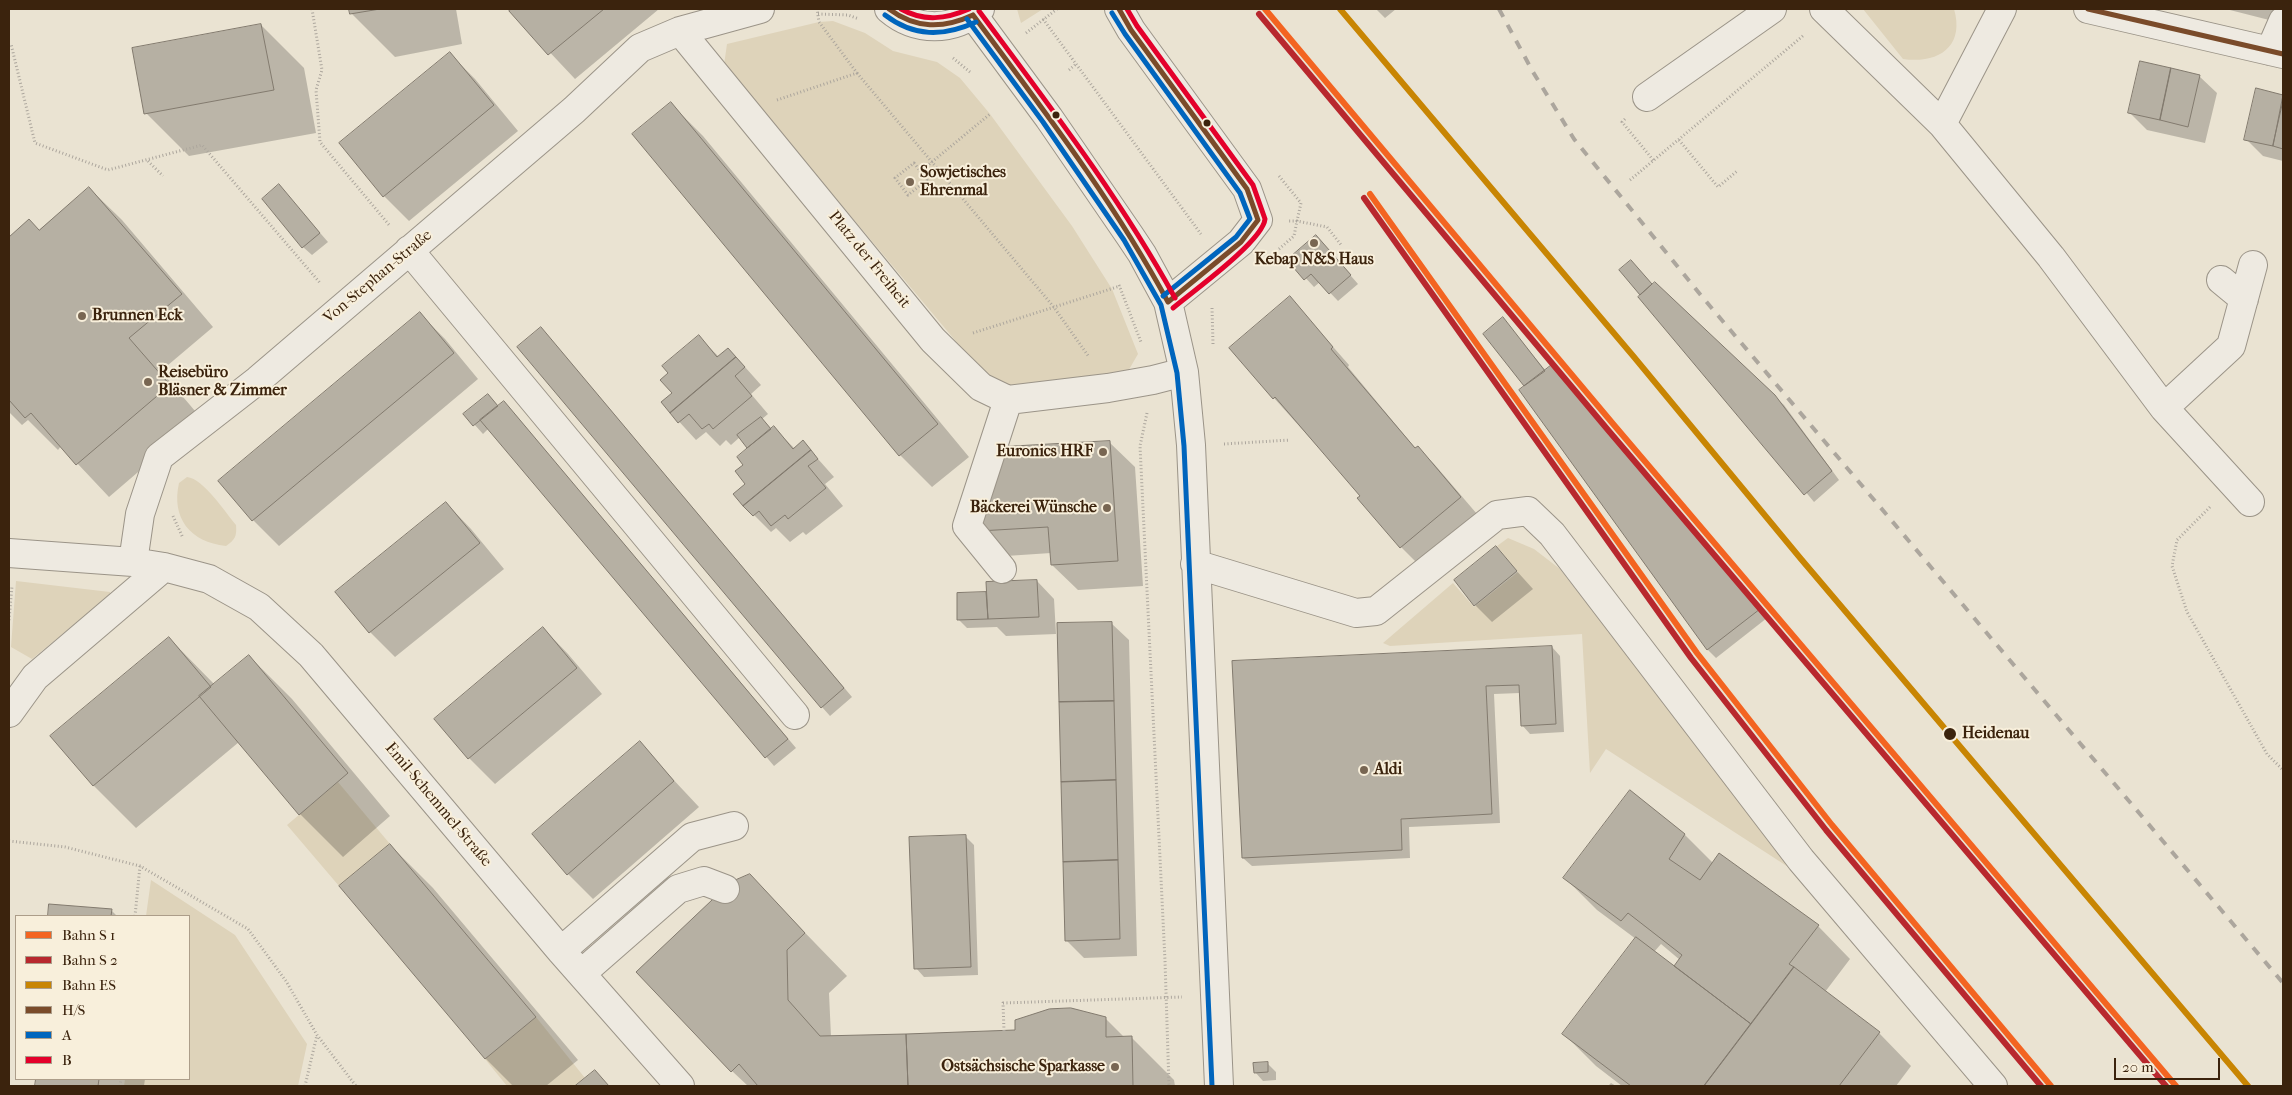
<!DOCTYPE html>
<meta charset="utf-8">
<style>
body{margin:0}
#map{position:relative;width:2292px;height:1095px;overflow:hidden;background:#eae3d2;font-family:"IM FELL French Canon",serif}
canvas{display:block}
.frame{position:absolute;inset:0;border:10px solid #3b230d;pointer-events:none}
.legend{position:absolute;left:15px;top:915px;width:175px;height:165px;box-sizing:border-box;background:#f8efdb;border:1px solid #ac9d89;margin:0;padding:6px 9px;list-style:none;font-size:15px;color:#3b230d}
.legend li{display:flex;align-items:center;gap:10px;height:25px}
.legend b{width:25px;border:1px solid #ac9d89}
.scale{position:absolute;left:2114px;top:1058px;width:106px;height:22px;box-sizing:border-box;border:2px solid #3b230d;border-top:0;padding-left:6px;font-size:15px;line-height:18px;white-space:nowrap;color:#3b230d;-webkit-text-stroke:4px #f8efdb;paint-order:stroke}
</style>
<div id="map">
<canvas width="2292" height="1095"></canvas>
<div class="frame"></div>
<ul class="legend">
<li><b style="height:6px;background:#f36421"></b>Bahn S 1</li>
<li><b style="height:6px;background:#b8282e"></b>Bahn S 2</li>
<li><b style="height:6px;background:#c88503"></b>Bahn ES</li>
<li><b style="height:6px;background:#7a4b2a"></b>H/S</li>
<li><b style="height:6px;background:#0065bd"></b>A</li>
<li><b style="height:6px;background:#e4002b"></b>B</li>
</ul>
<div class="scale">20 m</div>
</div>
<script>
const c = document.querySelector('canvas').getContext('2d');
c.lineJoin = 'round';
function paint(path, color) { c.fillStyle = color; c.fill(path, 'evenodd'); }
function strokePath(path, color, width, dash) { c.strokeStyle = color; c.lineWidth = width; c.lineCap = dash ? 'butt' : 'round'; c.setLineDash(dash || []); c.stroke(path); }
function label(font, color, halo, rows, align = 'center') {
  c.font = font + ' "IM FELL French Canon",serif'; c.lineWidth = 4; c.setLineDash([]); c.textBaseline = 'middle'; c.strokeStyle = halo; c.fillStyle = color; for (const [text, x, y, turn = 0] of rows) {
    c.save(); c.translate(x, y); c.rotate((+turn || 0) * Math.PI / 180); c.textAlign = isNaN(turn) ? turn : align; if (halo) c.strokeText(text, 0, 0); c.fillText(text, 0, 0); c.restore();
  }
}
const green = new Path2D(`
 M1017,9H1043L1021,23Z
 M1863,9H1954C1965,47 1938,64 1903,59Z
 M833,21L865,33L893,51L937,62L960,78L990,114L1072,226L1112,289L1138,354L1127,373L1013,388L980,374L954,339L724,65L727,44L819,22Z
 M187,477C204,479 225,512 236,525C237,536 235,540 226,546C190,542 171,518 179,483Z
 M1508,538L1534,549L1560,569L1796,872L1606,749L1590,773L1582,634L1390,646L1383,643L1453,583L1474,607L1518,572L1497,546Z
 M16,581L110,592V595L32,659L11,647Z
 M338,782L390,844L339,886L287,825Z
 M151,880L235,935L307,1044L298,1086H124L125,1079H189V916H146Z
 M536,1017L585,1078L575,1086H507L485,1059Z`);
const shadow = new Path2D(`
 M351,9H456L462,44L395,57L352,14Z
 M514,9H659L575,79L511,11Z
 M1376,9H1396L1385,18Z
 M2226,9H2280L2277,22Z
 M261,25L304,68L316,133L189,156L146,113Z
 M450,54L475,79L518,131L409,221L384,196Z
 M2199,76L2217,93L2205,143L2147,130L2130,113Z
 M2257,90L2283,96V161L2263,156L2246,139Z
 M671,104L703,136L969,457L932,487L900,455L634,134Z
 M279,186L328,242L312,255L303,247Z
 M89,188L122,220L213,327L161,371L201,418L109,497L61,446L58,450L28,420L22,425L9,412V238L29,221L40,231Z
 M1324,245L1358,284L1338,301L1320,282L1314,287L1289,260Z
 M1621,270H1639L1653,285L1774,396L1784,405L1839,480L1814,502Z
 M1290,298L1349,365L1348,367L1416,449L1417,447L1435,465L1477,514L1418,564L1401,547L1362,496L1274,398Z
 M420,314L445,339L478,379L279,546L253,520L220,481Z
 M1503,319L1546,371L1562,374L1767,618L1716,658L1708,650L1521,390L1526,386L1484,334Z
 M549,337L852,697L830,716L822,707Z
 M699,337L719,357L728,349L745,367L761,385L751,394L768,414L762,419L772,430L774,428L795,449L803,442L834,477L825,484L843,506L806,535L803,532L790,542L776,528L771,532L754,515L744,465L749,448L740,437L731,445L726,440L720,446L706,432L696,440L662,403L673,393Z
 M488,395L499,407L512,411L796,748L774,766L489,428L483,434L465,414Z
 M1109,442L1135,467L1143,586L1078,590L1052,565L1051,553L1006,556L981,531Z
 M446,503L471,529L504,569L395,657L370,632Z
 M1496,548L1533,589L1492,622L1475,605Z
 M1037,581L1054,599L1056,634L1006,636L997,627L967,628L959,620L986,594L988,596Z
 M1111,623L1129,640L1137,956L1084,958L1066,940Z
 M543,628L568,654L602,694L495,784L469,758L436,719Z
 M169,638L215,685L249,656L292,699L390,816L343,857L300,814L239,742L136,828L93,785Z
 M1552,647L1560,656L1564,732L1530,734L1522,725L1520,693L1494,694L1500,823L1409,827L1410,858L1252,866L1243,858L1234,662Z
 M639,743L699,807L593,899L568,874Z
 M1684,834L1713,863L1818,926L1850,959L1825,992L1879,1033L1911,1066L1896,1086H1622L1596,1066L1564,1034L1636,939L1597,910L1565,878ZM1661,944L1680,960L1674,967L1654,952Z
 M965,836L974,845L978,975L924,977L916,968Z
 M390,845L433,888L578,1060L546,1086H513L485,1058Z
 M749,875L847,976L829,993L831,1037L1016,1031L1105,1018L1124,1037H1131L1174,1080L1175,1086H748L732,1071Z
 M50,906L111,910L117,916H50Z
 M1267,1063L1276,1072V1080L1263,1081L1255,1072Z
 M37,1079H145L144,1086H36Z
 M1611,1083L1616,1086H1608Z`);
const building = new Path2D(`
 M349,9H380L350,14Z
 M512,9H604L548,55L509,11Z
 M261,24L274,90L144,114L132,48Z
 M450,52L494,105L383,197L339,143Z
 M2140,61L2171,68L2160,120L2128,113Z
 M2171,68L2200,75L2188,127L2160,120Z
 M2256,88L2283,95L2273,146L2244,140Z
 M2283,101V149L2273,146Z
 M671,102L938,424L899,456L632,134Z
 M279,184L320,233L302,248L262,199Z
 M89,187L182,294L129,338L170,385L76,465L31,413L25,418L9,400V237L29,219L39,230Z
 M1316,235L1351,275L1329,294L1311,274L1304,280L1287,260Z
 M1631,260L1652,284L1640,295L1619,270Z
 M1655,282L1775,395L1832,471L1804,495L1638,297Z
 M1290,296L1333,347L1331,349L1415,448L1418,446L1461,497L1400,548L1357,498L1360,496L1275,397L1273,399L1229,348Z
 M420,312L454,353L252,521L218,481Z
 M1503,317L1545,371L1524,386L1483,334Z
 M541,327L844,688L821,708L517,347Z
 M699,335L717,357L728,348L736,357L670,413L661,402L672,393L660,380L668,373L662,366Z
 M736,357L745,367L735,376L752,396L713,429L709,424L702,429L689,414L678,423L670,413Z
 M1553,364L1760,609L1707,650L1519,390Z
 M488,394L498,406L473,426L463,414Z
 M504,401L788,739L765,758L480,420Z
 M761,417L771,429L747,448L737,435Z
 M774,426L793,449L803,440L811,450L743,506L733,494L745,484L735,471L743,465L737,457Z
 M1110,441L1118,561L1051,565L1048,527L979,531L1003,447Z
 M811,450L818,459L808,466L826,488L788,519L785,515L771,526L759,511L753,516L743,506Z
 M446,502L480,543L369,633L335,592Z
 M1496,546L1517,571L1474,606L1454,580Z
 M1037,580L1039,617L988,619L986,582Z
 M986,592L988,619L957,620V593Z
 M1112,622L1114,701L1059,702L1057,623Z
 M543,627L577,668L468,759L434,719Z
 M169,637L211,687L93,786L50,736Z
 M1552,646L1556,724L1521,726L1519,685L1486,686L1492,814L1401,819L1402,850L1242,858L1232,661Z
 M249,655L348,773L299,815L199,696Z
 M1114,701L1116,780L1061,782L1059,702Z
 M640,741L674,781L567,875L532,834Z
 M1116,780L1118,860L1063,862L1061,782Z
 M1630,790L1685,834L1669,859L1700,880L1719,853L1819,925L1789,964L1794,967L1751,1024L1674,966L1682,955L1628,913L1621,921L1563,878Z
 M966,835L971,967L914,969L909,837Z
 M390,844L536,1017L485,1059L339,886Z
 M1118,860L1120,939L1065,941L1063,862Z
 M750,874L805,933L787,950L788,1000L820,1036L906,1034L908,1086H758L739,1064L731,1072L636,972L731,882Z
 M49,904L112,909L111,916H48Z
 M1636,937L1751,1024L1704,1086H1631L1562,1034Z
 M1794,967L1880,1032L1839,1086H1704Z
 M1071,1008L1106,1017V1037L1132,1036L1133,1086H908L906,1034L1015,1030V1020L1049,1009Z
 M1268,1062V1072L1254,1073L1253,1063Z
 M595,1070L609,1086H575Z
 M36,1079H99L98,1086H35Z`);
const path = new Path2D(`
 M312,9L322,70L316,90L320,142L390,226
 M818,14L848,15L859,19
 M1043,19L1201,234
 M1026,33L1057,9
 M9,44H11L35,143L108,170L202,145L321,284
 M953,58L970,72
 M1069,70L1076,64
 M857,73L1053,306L1089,357
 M777,100L857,73L819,22L817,9
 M1625,119L1622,122L1654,161
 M1679,140L1718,187L1737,171
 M148,161L163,176
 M914,163L927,180L908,195L895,178Z
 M921,171L990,114
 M1279,176L1301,203L1297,221L1327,227L1342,246
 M1630,180L1804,35
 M1279,249L1294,236L1297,221H1289
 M1119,285L1141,342
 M1212,308L1213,344
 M973,333L1120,286
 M1147,413L1140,446L1165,961L1169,1086
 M1224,444L1290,440
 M2210,507L2177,540L2172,566L2187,612L2267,754L2283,770
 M173,516L183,538
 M9,620L12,586
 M9,841L65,847L140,866L248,929L286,981L317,1035L356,1086
 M135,916L140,866
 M1004,1031L1003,1003L1182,997
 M120,1086L121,1079
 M305,1086L317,1035`);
const minor = new Path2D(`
 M889,9C916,32 953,32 980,9
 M1119,9L1131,30L1247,189L1258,220L1241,242L1168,302
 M1824,9L1942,124
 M2002,9L1942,124L2051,257L2164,408L2250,502
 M2088,9L2283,54
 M973,15L1049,118L1130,236L1142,254L1168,302L1184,372L1191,445L1219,1086
 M680,31L933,340L981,387L1008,400L1108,388L1153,380L1184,372
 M2270,51L2283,21
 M1647,97L1772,9
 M409,250L795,715
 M2221,280L2244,299
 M2164,408L2231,346L2253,265
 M9,553L133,562L164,567L209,579L259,607L311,655L561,951L680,1086
 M133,562L140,514L159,457L258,380L574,110L640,48L680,31L760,9
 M1195,564L1356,613L1376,611L1497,515L1528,511L1552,534L1801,860L1993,1086
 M1002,569L967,526L1008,400
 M9,713L35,677L164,567
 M561,951L692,837L734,826
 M582,973L678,889L704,881L725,889`);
const rail = new Path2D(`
 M1499,9L1533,72L1574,139L1704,299L2283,983`);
const bus1 = new Path2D(`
 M889,9C916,29 943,29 973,15
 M1119,9L1131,30L1247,189L1258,220L1241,242L1168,302
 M2088,9L2283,54
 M973,15C1042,108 1113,200 1168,302`);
const bus2 = new Path2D(`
 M1112,13L1125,34L1240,193L1250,219L1236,237L1163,296
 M885,15C914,37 943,37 976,22
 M967,19L1043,122L1124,240L1161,305L1177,373L1184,446L1212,1086`);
const bus3 = new Path2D(`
 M901,9C924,22 946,19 969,9
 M1127,9L1137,26L1253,185L1265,219C1263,241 1192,292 1173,308
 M979,11C1048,104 1119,196 1175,298`);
const rail1 = new Path2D(`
 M1265,9L1614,425L2176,1086
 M1370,194L1697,653L1832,825L2051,1086`);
const rail2 = new Path2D(`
 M1259,14L1608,430L2166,1086
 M1364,198L1691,658L1826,830L2041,1086`);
const rail3 = new Path2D(`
 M1340,9L1634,357L1801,559L2248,1086`);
const markers = [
 [1056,115,4.5,"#3b230d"],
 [1207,123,4.5,"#3b230d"],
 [910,182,5,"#786652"],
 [1314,243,5,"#786652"],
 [82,316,5,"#786652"],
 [148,382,5,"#786652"],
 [1103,452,5,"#786652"],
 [1107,508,5,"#786652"],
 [1950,734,7,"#3b230d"],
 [1364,770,5,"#786652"],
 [1115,1067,5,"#786652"]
];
const poiNames = [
 ["Sowjetisches",920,173],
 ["Ehrenmal",920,191],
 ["Kebap N&S Haus",1314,260,"center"],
 ["Brunnen Eck",92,316],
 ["Reisebüro",158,373],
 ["Bläsner & Zimmer",158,391],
 ["Euronics HRF",1093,452,"right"],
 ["Bäckerei Wünsche",1097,508,"right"],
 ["Aldi",1374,770],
 ["Ostsächsische Sparkasse",1105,1067,"right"]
];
const streetNames = [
 ["Platz der Freiheit",869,260,51],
 ["Von-Stephan-Straße",378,277,-40],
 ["Emil-Schemmel-Straße",438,805,50]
];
const stopNames = [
 ["Heidenau",1962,734]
];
paint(green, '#ded3ba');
paint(shadow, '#0003');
paint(building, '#b6b0a3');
strokePath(building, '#827a6e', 1);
strokePath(minor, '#9b9488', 30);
strokePath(path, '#aca69d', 3, [1, 2.5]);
strokePath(minor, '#eeeae1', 28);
strokePath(rail, '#aca69d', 4, [9, 9]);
strokePath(bus1, '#7a4b2a', 5);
strokePath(bus2, '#0065bd', 5);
strokePath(bus3, '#e4002b', 5);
strokePath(rail1, '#f36421', 6);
strokePath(rail2, '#b8282e', 6);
strokePath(rail3, '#c88503', 6);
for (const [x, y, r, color] of markers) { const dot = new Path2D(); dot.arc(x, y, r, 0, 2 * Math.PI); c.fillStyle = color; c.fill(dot); strokePath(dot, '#f8efdb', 2); }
label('bold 16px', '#3b230d', '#f8efdb', poiNames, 'left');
label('16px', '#3b230d', '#f8efdb', streetNames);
label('bold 16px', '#3b230d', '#f8efdb', stopNames, 'left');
</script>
